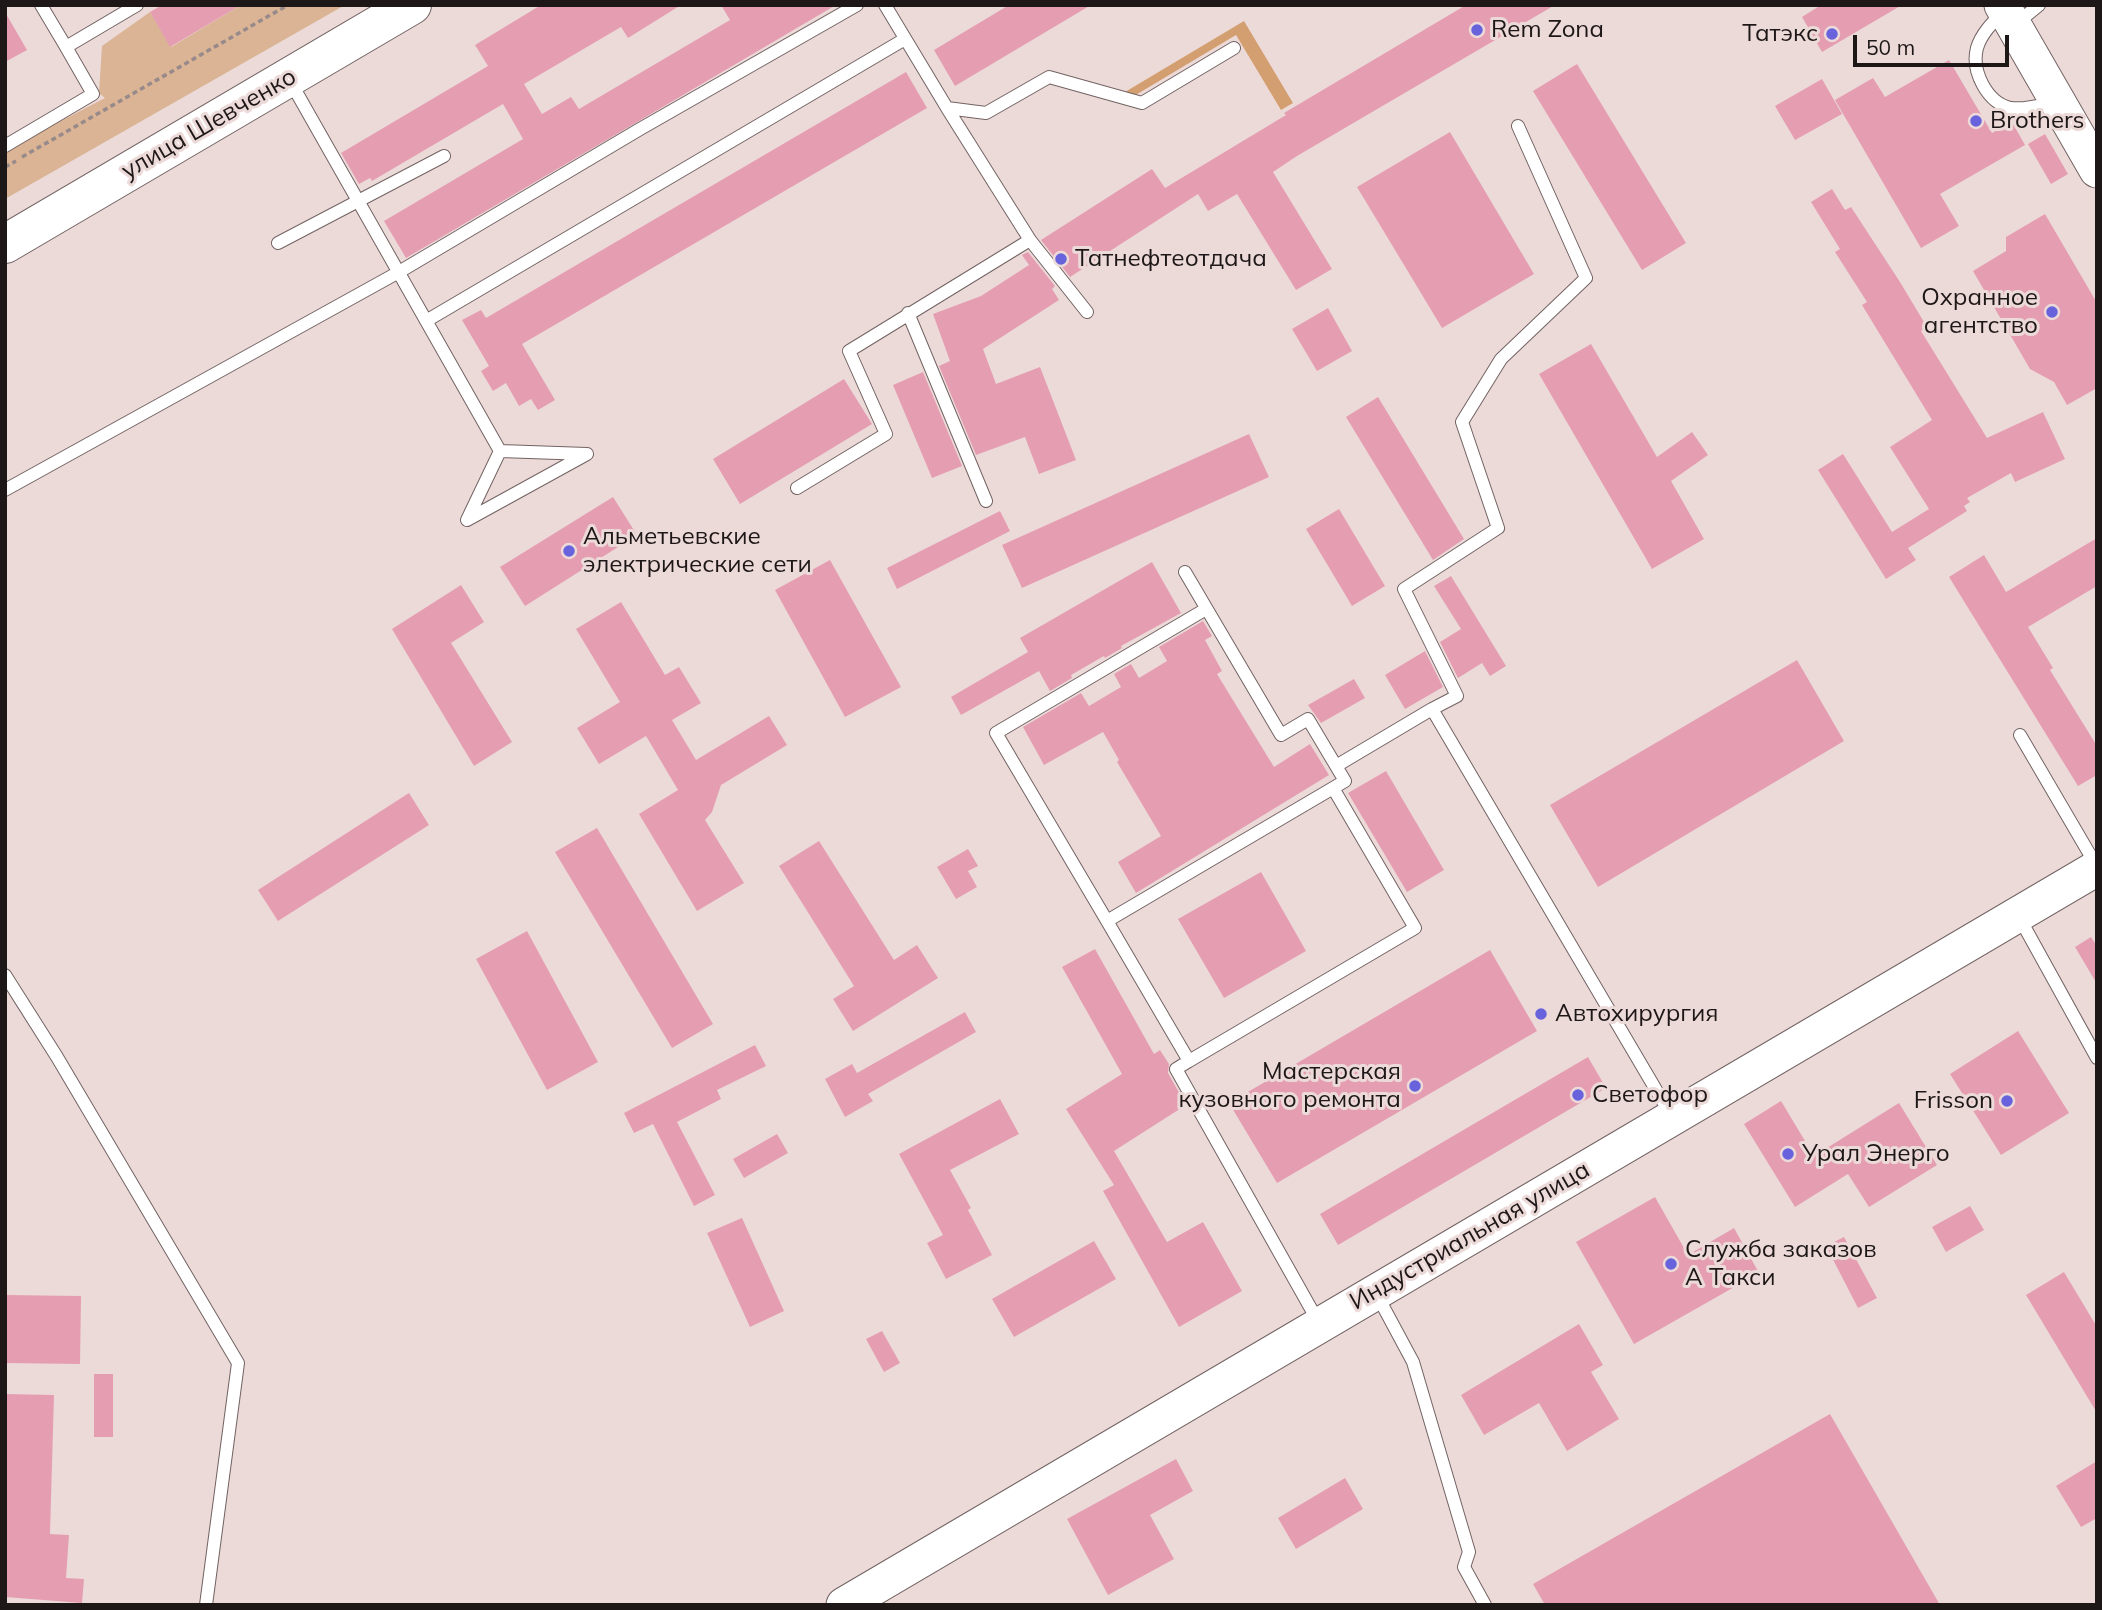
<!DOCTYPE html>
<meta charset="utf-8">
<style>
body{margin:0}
#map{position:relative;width:2102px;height:1610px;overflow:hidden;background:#ecdad9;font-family:Mulish,sans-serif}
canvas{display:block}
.frame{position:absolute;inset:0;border:7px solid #1e1717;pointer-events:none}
.scale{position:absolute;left:1853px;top:35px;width:156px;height:32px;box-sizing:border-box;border:4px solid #1e1717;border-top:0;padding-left:9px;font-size:21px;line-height:24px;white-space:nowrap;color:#1e1717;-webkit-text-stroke:5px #ecdad9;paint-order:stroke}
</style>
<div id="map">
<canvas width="2102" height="1610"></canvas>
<div class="frame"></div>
<div class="scale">50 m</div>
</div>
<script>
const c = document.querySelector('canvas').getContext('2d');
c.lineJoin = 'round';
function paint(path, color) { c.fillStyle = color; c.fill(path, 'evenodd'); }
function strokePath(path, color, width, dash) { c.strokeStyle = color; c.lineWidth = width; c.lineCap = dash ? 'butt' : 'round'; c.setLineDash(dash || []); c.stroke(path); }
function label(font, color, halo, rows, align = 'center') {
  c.font = font + ' Mulish,sans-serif'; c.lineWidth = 6; c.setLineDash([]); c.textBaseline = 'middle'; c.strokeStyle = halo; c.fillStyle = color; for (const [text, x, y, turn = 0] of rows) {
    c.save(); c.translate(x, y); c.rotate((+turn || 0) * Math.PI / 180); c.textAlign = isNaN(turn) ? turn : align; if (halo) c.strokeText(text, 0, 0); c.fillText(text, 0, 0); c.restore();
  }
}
const green = new Path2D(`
 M241,5H345L5,199V150L105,98L99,93L102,46L150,12L171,47Z`);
const forest = new Path2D(`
 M1244,21L1293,103L1281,110L1236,35L1129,99L1125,92Z`);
const building = new Path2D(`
 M162,5H241L170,47L150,12Z
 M541,5H681L628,38L621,27L524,84L542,114L571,97L579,109L730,20L721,5H836L406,258L384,221L523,139L503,104L372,181L370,178L359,184L341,153L488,66L475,45Z
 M1009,5H1091L955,86L934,50Z
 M1466,5H1555L1297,156L1273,172L1332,269L1296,290L1237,194L1208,211L1198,194L1070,277L1041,240L1152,169L1165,188L1286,115L1284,113Z
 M1821,5H1902L1822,52L1802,17Z
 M5,12L27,50L5,62Z
 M1949,60L1992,133L2012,122L2025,145L1940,194L1959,226L1921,248L1835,100L1873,78L1885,97Z
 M1577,64L1686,243L1642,270L1533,91Z
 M906,72L927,108L522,344L555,400L538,410L531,399L519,406L506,383L493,391L481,371L489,366L462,320L481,310L486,318Z
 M1822,79L1842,114L1795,140L1775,106Z
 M1450,132L1534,274L1442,328L1357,187Z
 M2045,134L2068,174L2051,184L2028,144Z
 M1832,189L1845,210L1851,207L1900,282L1927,327L1921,331L1987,438L2043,412L2065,459L2015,482L2011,473L1967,498L1970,502L1964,506L1967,511L1908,548L1916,560L1886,579L1818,470L1843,454L1892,532L1929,509L1890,447L1932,420L1862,305L1867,302L1835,252L1840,249L1811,202Z
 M2045,214L2097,303V388L2067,405L2054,382L2030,369L1973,271L2006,251V237Z
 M1028,252L1055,286L1052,289L1059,300L983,349L996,384L1040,367L1076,460L1039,474L1025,437L976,455L939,366L950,361L933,314L981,296L1029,265L1022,255Z
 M1328,308L1352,351L1317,371L1292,329Z
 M1591,344L1657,457L1692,432L1708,455L1671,481L1704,539L1652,569L1539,374Z
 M923,372L962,466L932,478L893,385Z
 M844,379L872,424L740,504L713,459Z
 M1378,397L1464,539L1433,560L1346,417Z
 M1249,434L1269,477L1022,588L1002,545Z
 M613,497L637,535L525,606L500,567Z
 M1339,509L1385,586L1352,606L1306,529Z
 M1000,511L1010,531L897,589L887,568Z
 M2097,538V586L2028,627L2053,668L2050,670L2097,746V775L2078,786L1949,577L1984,555L2006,592Z
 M830,560L901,687L845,717L775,590Z
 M1152,562L1181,613L1121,646L1122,648L1105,658L1104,656L1071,675L1072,678L1050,691L1039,671L961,715L951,697L1028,652L1020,638Z
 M1451,576L1506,666L1490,676L1482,663L1458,678L1440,642L1461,629L1434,586Z
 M461,585L484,622L451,643L512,742L474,766L392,629Z
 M621,602L665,675L679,667L701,703L672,720L696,760L769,716L787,745L721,785L712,812L705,820L744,883L697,911L639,814L678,790L646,736L599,764L577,728L620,702L576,629Z
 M1203,621L1212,636L1205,640L1222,671L1217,674L1274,767L1310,744L1329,775L1136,893L1118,862L1161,836L1117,762L1119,760L1103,732L1044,765L1023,727L1081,693L1089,706L1121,687L1114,674L1131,664L1139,678L1167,661L1159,647Z
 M1425,651L1443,687L1405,709L1385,675Z
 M1797,660L1844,741L1598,887L1550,805Z
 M1354,679L1365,698L1321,723L1308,705Z
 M1386,771L1444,870L1407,892L1348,793Z
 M409,793L429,825L278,921L258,890Z
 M597,828L713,1024L672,1048L555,852Z
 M819,841L894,960L917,945L938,978L853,1031L833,999L854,986L779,866Z
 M968,849L978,866L968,871L977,887L956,899L937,867Z
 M1261,872L1306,951L1224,998L1178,919Z
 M527,931L598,1062L547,1090L476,959Z
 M2091,937L2097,946V984L2075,947Z
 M1095,949L1154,1054L1160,1050L1169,1064L1168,1073L1186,1105L1114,1151L1167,1242L1203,1222L1242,1291L1179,1327L1103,1191L1114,1185L1066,1109L1122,1074L1062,967Z
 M1490,950L1537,1031L1277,1183L1229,1103Z
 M965,1012L976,1032L868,1094L873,1101L845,1117L825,1079L852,1064L857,1073Z
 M2018,1031L2069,1113L2001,1155L1950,1074Z
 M755,1045L766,1066L717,1090L721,1099L677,1122L715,1195L694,1206L653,1124L634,1133L624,1113Z
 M1588,1057L1606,1088L1338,1245L1320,1214Z
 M1000,1099L1019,1134L950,1170L971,1208L968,1210L992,1255L946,1279L927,1243L943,1235L899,1154Z
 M1781,1101L1814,1156L1899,1103L1937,1165L1869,1207L1848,1174L1795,1207L1744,1124Z
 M777,1134L788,1153L744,1178L733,1159Z
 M1655,1197L1688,1255L1734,1228L1759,1273L1634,1344L1576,1242Z
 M1970,1206L1984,1230L1946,1252L1932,1227Z
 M742,1218L784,1311L750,1327L707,1233Z
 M1844,1237L1877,1298L1858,1308L1826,1246Z
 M1094,1241L1116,1279L1014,1337L992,1299Z
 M2064,1272L2097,1327V1413L2026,1295Z
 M5,1295L81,1296L80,1364L5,1363Z
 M1579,1324L1603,1365L1591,1372L1619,1419L1567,1451L1539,1403L1484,1435L1461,1395Z
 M882,1331L900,1363L884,1372L866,1339Z
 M94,1374H113V1437H94Z
 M5,1394L54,1395L50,1534L69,1535L66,1578L84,1579L82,1603L5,1597Z
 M1830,1414L1940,1605H1545L1533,1584Z
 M1176,1459L1193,1491L1150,1515L1174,1559L1108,1595L1067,1519Z
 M2097,1461V1518L2081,1527L2056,1486Z
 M1345,1478L1363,1509L1296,1549L1278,1518Z`);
const path = new Path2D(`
 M22,157L288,5
 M5,167L16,161`);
const lane = new Path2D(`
 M41,5L66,47
 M885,5L947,108L986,113L1049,77L1142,103L1234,48
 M2002,13C1993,22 1981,34 1977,48C1971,71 1987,103 2011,108C2026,110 2041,105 2054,102
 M2017,23L2039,5
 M290,81L500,451L467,520L587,454L500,451
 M5,146L93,94L66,47L137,5
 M1030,240L1087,312
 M278,243L444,156
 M908,313L986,501
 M426,321L905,39
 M797,488L886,434L849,351L1030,240L947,108
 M5,490L399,272L640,129L857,5
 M1185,572L1281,735L1308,719L1345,781L1107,921L1189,1061L1176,1069L1319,1323
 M1432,709L1457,696L1404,589L1498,528L1462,422L1501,359L1586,278L1518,126
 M2020,735L2096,865
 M1336,766L1432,709L1672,1117
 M2019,917L2097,1058
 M1107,921L996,733L1206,609
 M5,975L57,1057L238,1363L206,1605
 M1189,1061L1415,928L1333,788
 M1377,1295L1413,1362L1469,1552L1464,1567L1485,1605`);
const secondary = new Path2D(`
 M2002,5L2097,170
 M844,1605L2097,868`);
const primary = new Path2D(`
 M5,244L412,5`);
const markers = [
 [1477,30,7,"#6862dc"],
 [1832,34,7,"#6862dc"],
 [1976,121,7,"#6862dc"],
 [1061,259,7,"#6862dc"],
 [2052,312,7,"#6862dc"],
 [569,551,7,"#6862dc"],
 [1541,1014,7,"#6862dc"],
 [1415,1086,7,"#6862dc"],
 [1578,1095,7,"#6862dc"],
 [2007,1101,7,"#6862dc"],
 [1788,1154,7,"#6862dc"],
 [1671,1264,7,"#6862dc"]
];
const poiNames = [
 ["Rem Zona",1491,30],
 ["Татэкс",1818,34,"right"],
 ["Brothers",1990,121],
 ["Татнефтеотдача",1075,259],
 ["Охранное",2038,298,"right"],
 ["агентство",2038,326,"right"],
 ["Альметьевские",583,537],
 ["электрические сети",583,565],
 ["Автохирургия",1555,1014],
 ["Мастерская",1401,1072,"right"],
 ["кузовного ремонта",1401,1100,"right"],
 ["Светофор",1592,1095],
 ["Frisson",1993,1101,"right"],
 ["Урал Энерго",1802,1154],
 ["Служба заказов",1685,1250],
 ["А Такси",1685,1278]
];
const streetNames = [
 ["улица Шевченко",209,124,-30],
 ["Индустриальная улица",1470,1236,-30]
];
paint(green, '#dab494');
paint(forest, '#d49f70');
paint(building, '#e59eb1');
strokePath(lane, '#726362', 14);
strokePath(secondary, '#726362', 37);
strokePath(primary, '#726362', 40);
strokePath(path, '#988a8a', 3.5, [5, 3.5]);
strokePath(lane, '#fff', 12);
strokePath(secondary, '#fff', 35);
strokePath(primary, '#fff', 38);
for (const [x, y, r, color] of markers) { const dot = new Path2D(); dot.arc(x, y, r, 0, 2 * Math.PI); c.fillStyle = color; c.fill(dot); strokePath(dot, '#ecdad9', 2.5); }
label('24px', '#1e1717', '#ecdad9', poiNames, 'left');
label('24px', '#1e1717', '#ecdad9', streetNames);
</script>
